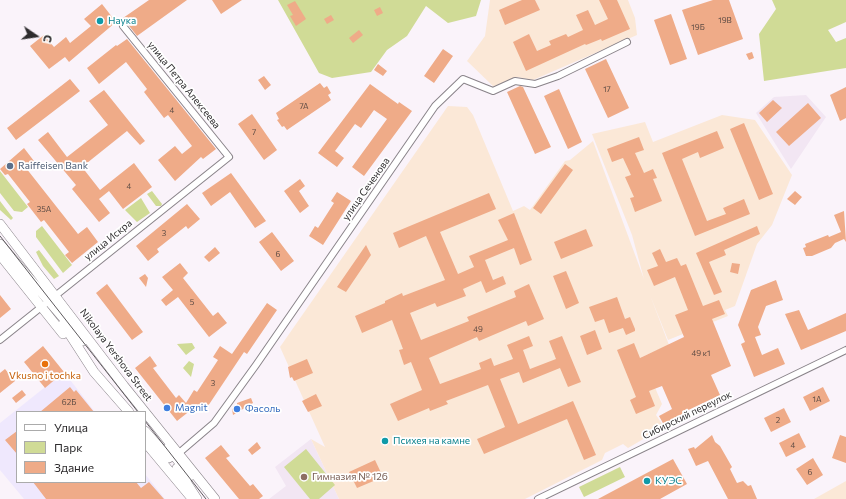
<!DOCTYPE html>
<meta charset="utf-8">
<style>
body{margin:0}
#map{position:relative;width:846px;height:499px;overflow:hidden;background:#faf3fa;font-family:Commissioner,sans-serif}
canvas{display:block}
.legend{position:absolute;left:16px;top:411px;width:130px;height:72px;box-sizing:border-box;background:#fff;border:1px solid #ababab;margin:0;padding:5px 7px;list-style:none;font-size:12px;color:#2e2c2e}
.legend li{display:flex;align-items:center;gap:8px;height:20px}
.legend b{width:20px;border:1px solid #ababab}
.north{position:absolute;left:16px;top:16px;width:40px;height:40px;-webkit-text-stroke:3px #fff;paint-order:stroke;rotate:103deg;font-size:11px;font-weight:700;line-height:16px;text-align:center;color:#2e2c2e}
.north::after{content:'';display:block;margin:auto;width:14px;height:18px;background:#2e2c2e;clip-path:polygon(50% 0,100% 100%,50% 72%,0 100%)}
</style>
<div id="map">
<canvas width="846" height="499"></canvas>
<ul class="legend">
<li><b style="height:5px;background:#fff"></b>Улица</li>
<li><b style="height:11px;background:#d0db96"></b>Парк</li>
<li><b style="height:11px;background:#efab88"></b>Здание</li>
</ul>
<div class="north">С</div>
</div>
<script>
const c = document.querySelector('canvas').getContext('2d');
c.lineJoin = 'round';
function paint(path, color) { c.fillStyle = color; c.fill(path, 'evenodd'); }
function strokePath(path, color, width, dash) { c.strokeStyle = color; c.lineWidth = width; c.lineCap = dash ? 'butt' : 'round'; c.setLineDash(dash || []); c.stroke(path); }
function label(font, color, halo, rows, align = 'center') {
  c.font = font + ' Commissioner,sans-serif'; c.lineWidth = 3.5; c.setLineDash([]); c.textBaseline = 'middle'; c.strokeStyle = halo; c.fillStyle = color; for (const [text, x, y, turn = 0] of rows) {
    c.save(); c.translate(x, y); c.rotate((+turn || 0) * Math.PI / 180); c.textAlign = isNaN(turn) ? turn : align; if (halo) c.strokeText(text, 0, 0); c.fillText(text, 0, 0); c.restore();
  }
}
const commercial = new Path2D(`
 M64,372L95,412H17V482H145V474L165,499H24L0,470V423Z`);
const built = new Path2D(`
 M806,95L826,117L791,169L756,113L774,97Z
 M311,439L339,499H269L286,486L275,467Z`);
const medical = new Path2D(`
 M490,0H628L635,18L637,35L533,80L517,77L494,87L467,61L485,36Z
 M448,106L467,107L473,115L513,211L524,206L530,210L565,161L570,160L593,141L644,279L632,235L592,134L645,122L653,142L722,115L755,120L792,175L772,225L757,244L735,306L725,310L728,316L668,340L650,295L669,345L642,357L662,404L656,415L664,427L628,448L623,444L605,453L602,460L525,499H339L311,439L325,447L280,347Z
 M846,481V499H814Z`);
const green = new Path2D(`
 M278,0H481L476,16L448,23L426,6L407,36L387,50L371,72L332,78L319,73Z
 M772,0H846V22L828,30L836,42L846,38V68L764,81L759,34L776,9Z
 M0,171L28,207L22,212L14,211L0,193Z
 M152,191L162,204L161,206H156L147,194Z
 M141,198L150,213L137,222L125,210Z
 M0,201L13,218L11,220L0,210Z
 M42,226L72,265L63,273L36,237V231Z
 M39,250L59,276L54,279L43,266L36,252Z
 M192,343L195,348L186,355L177,344Z
 M189,361L194,364L191,377L183,368Z
 M306,449L335,485L319,499H310L284,467Z
 M620,467L625,477L584,497L579,487Z`);
const building = new Path2D(`
 M149,0H187L137,36L123,18Z
 M212,0H242L221,14Z
 M522,0H535L540,10L505,25L499,10Z
 M599,0H617L630,29L602,41L601,39L586,45L585,44L526,71L513,42L529,34L537,51L551,45L549,41L566,34L568,37L583,30L576,15L588,10L595,25L608,19Z
 M713,0H729L743,39L698,55L682,10Z
 M295,1L306,19L296,26L290,16L293,15L287,5Z
 M102,4L116,22L69,62L65,57L49,69L30,46L44,35L54,47L66,37L70,43L91,26L84,19Z
 M380,7L383,13L377,16L374,10Z
 M671,14L687,59L670,65L654,20Z
 M331,15L334,20L327,24L324,19Z
 M359,30L363,35L353,43L349,38Z
 M127,39L216,149L203,159L201,157L175,181L158,160L175,146L182,154L192,146L168,115L164,118L144,92L147,89L126,62L99,84L87,68L116,45L117,46Z
 M443,49L453,56L434,83L424,76Z
 M752,52L754,58L749,60L746,54Z
 M606,59L629,108L608,118L585,69Z
 M378,64L387,71L383,76L374,70Z
 M264,76L271,85L265,90L258,80Z
 M70,79L80,91L16,140L7,128Z
 M320,83L324,88L327,86L331,93L328,95L331,100L287,130L284,126L282,127L277,120L279,119L276,113Z
 M370,84L398,104L399,102L412,111L364,176L352,167L387,119L374,110L361,128L355,124L335,151L344,158L337,167L318,153Z
 M520,86L523,87L551,147L535,154L507,92Z
 M846,87V118L840,121L830,95Z
 M559,89L582,142L568,149L544,96Z
 M104,90L145,141L140,145L127,131L82,167L100,190L134,163L152,187L123,209L109,191L99,199L110,213L99,222L72,189L76,185L38,140L48,132L67,157L108,125L89,101Z
 M773,100L782,108L767,122L759,113Z
 M808,103L821,118L789,146L776,132Z
 M252,114L277,150L264,160L238,124Z
 M744,123L773,194L759,200L730,129Z
 M717,131L724,148L700,158L698,152L682,159L707,221L726,214L723,208L744,199L750,214L695,236L662,153Z
 M639,137L644,150L635,153L644,173L653,169L657,178L653,179L662,201L635,212L630,198L634,197L625,177L631,175L623,158L612,162L607,149Z
 M24,148L34,161L26,168L78,234L87,227L98,242L72,263L65,255L69,252L44,220L41,222L27,204L30,202L8,174L5,175L0,169Z
 M565,164L573,170L541,214L533,208Z
 M231,173L266,221L255,228L230,192L211,206L202,193Z
 M300,179L305,186L299,191L309,206L300,213L284,191Z
 M795,191L802,197L795,205L787,199Z
 M337,192L351,201L323,245L309,236L315,226L318,228L334,203L331,201Z
 M489,193L496,209L440,232L458,274L474,267L469,256L508,240L498,220L514,213L532,260L520,265L514,248L485,260L493,280L503,276L506,284L486,293L481,281L463,289L466,296L437,307L435,303L410,313L421,340L469,321L467,317L516,297L514,291L529,284L544,319L528,326L526,321L479,341L477,337L429,358L440,384L481,369L479,363L491,358L494,366L513,359L507,345L529,336L533,346L523,350L530,369L556,359L549,341L562,336L581,382L568,387L560,368L523,383L519,372L500,379L518,424L573,401L596,455L584,460L567,419L484,454L477,439L505,427L488,385L446,401L448,404L430,411L429,408L398,421L390,404L422,390L411,362L404,365L399,350L403,349L392,320L362,333L355,316L385,303V301L402,293L403,296L445,280L426,236L399,248L393,233Z
 M187,204L200,219L188,229L186,226L157,249L159,252L148,261L136,246Z
 M844,211L846,242L844,239L835,243L831,248L812,256H806L803,248L806,247L805,244L828,235L829,237L841,232L834,215Z
 M757,226L760,234L724,250L726,255L709,262L722,292L714,295L696,253Z
 M586,229L593,246L561,259L554,242Z
 M272,232L294,261L281,271L259,242Z
 M366,245L371,255L346,292L337,287Z
 M215,247L220,253L209,262L204,257Z
 M660,249L666,262L677,258L681,266L686,264L703,306L719,300L725,314L712,319L731,366L711,375L720,395L682,413L683,416L664,425L659,416L672,409L662,386L649,391L655,406L636,414L630,400L636,397L617,350L634,343L640,358L684,337L675,315L688,310L675,277L654,286L647,270L658,266L652,253Z
 M180,263L188,273L183,278L213,316L218,312L227,323L209,337L178,297L166,306L161,300L173,290L162,277Z
 M732,263L740,264L738,274L730,272Z
 M566,271L579,303L566,309L553,276Z
 M145,274L148,278L146,287L139,278Z
 M776,280L783,300L766,306L758,327L761,335L755,337L762,355L778,348L785,364L754,377L741,344L745,342L738,325L751,290Z
 M107,284L143,332L132,340L96,293Z
 M0,295L11,309L0,318Z
 M617,297L625,319L630,317L635,329V331L626,335L623,328L609,333L604,319L595,322L589,307Z
 M267,303L277,310L247,354L244,352L204,412L196,406L177,421L135,368L150,356L157,366L153,368L176,398L179,395L186,403L194,390L197,392L218,360L213,357L220,346L232,354Z
 M799,310L808,330L846,313V331L801,350L785,314Z
 M595,330L602,349L587,355L580,336Z
 M43,346L64,372L45,388L24,362Z
 M307,359L313,373L294,381L292,377L290,378L288,367Z
 M5,369L15,381L0,393V373Z
 M70,387L74,392L76,390L94,412H40Z
 M823,387L830,401L810,411L803,397Z
 M22,390L26,395L16,403L12,398Z
 M316,394L322,406L308,412L302,401Z
 M251,398L253,403L233,415L232,409L237,406V403Z
 M784,408L791,422L771,432L764,418Z
 M17,431V454L5,440Z
 M799,433L806,447L786,457L779,443Z
 M712,435L715,442L720,446L732,467L730,469L737,483L743,481L748,486L751,485L757,499H728L708,461L696,466L688,449L694,447L695,449Z
 M840,435L846,437V463L832,458Z
 M257,442L261,448L252,455L248,450Z
 M221,445L230,456L226,458L250,486L253,484L263,496L259,499H239L205,458Z
 M813,458L823,475L807,485L796,469Z
 M673,459L687,484L660,499H598Z
 M375,460L383,477L357,488L349,472Z
 M33,482H136L141,488L149,482L164,499H46Z`);
const minor = new Path2D(`
 M0,340L229,157L123,26
 M179,453L214,423L256,365L435,106L463,79L493,91L515,81L535,84L558,76L627,42
 M538,499L846,350`);
const secondary = new Path2D(`
 M0,224L124,386L215,499
 M0,244L83,341
 M0,255L63,334
 M63,324L94,372L129,412
 M145,431L169,458
 M145,442L190,496
 M168,448L190,476
 M177,468L197,499`);
const tram = new Path2D(`
 M0,236L138,412
 M145,421L206,499`);
const markers = [
 [100,21,4,"#0f9aa8"],
 [10,166,4,"#5c6f8a"],
 [45,364,4,"#e8710a"],
 [167,408,4,"#3f7fe0"],
 [237,409,4,"#3f7fe0"],
 [385,441,4,"#0f9aa8"],
 [304,477,4,"#8d6e63"],
 [647,481,4,"#0f9aa8"]
];
const numberNames = [
 ["19В",725,20],
 ["19Б",698,27],
 ["17",607,89],
 ["7А",304,106],
 ["4",172,110],
 ["7",254,132],
 ["4",129,186],
 ["35А",44,209],
 ["3",164,233],
 ["6",278,254],
 ["5",192,302],
 ["49",478,329],
 ["49 к1",701,353],
 ["3",213,383],
 ["1А",817,399],
 ["62Б",69,402],
 ["2",778,420],
 ["4",793,445],
 ["6",810,472]
];
const cultureNames = [
 ["Наука",108,21],
 ["Психея на камне",393,441],
 ["КУЭС",655,481]
];
const streetNames = [
 ["улица Петра Алексеева",184,85,51],
 ["улица Сеченова",366,189,-55],
 ["улица Искра",108,240,-39],
 ["Nikolaya Yershova Street",116,355,53],
 ["Сибирский переулок",687,415,-26]
];
const serviceNames = [
 ["Raiffeisen Bank",18,166]
];
const foodNames = [
 ["Vkusno i tochka",45,376]
];
const shopNames = [
 ["Magnit",175,408],
 ["Фасоль",245,409]
];
const educationNames = [
 ["Гимназия № 126",312,477]
];
paint(commercial, '#efe8fd');
paint(built, '#f2e6f3');
paint(medical, '#fbe8d7');
paint(green, '#d0db96');
paint(building, '#efab88');
strokePath(minor, '#898389', 8);
strokePath(secondary, '#898389', 10);
strokePath(minor, '#fff', 6);
strokePath(secondary, '#fff', 9);
strokePath(tram, '#5d5a5d', 1);
for (const [x, y, r, color] of markers) { const dot = new Path2D(); dot.arc(x, y, r, 0, 2 * Math.PI); c.fillStyle = color; c.fill(dot); strokePath(dot, '#fff', 1.5); }
label('8px', '#5e4c44', null, numberNames);
label('10px', '#0d838f', '#fff', cultureNames, 'left');
label('10px', '#2e2c2e', '#fff', streetNames);
label('10px', '#4e5e75', '#fff', serviceNames, 'left');
label('10px', '#c56008', '#fff', foodNames);
label('10px', '#366cbe', '#fff', shopNames, 'left');
label('10px', '#785e54', '#fff', educationNames, 'left');
</script>
